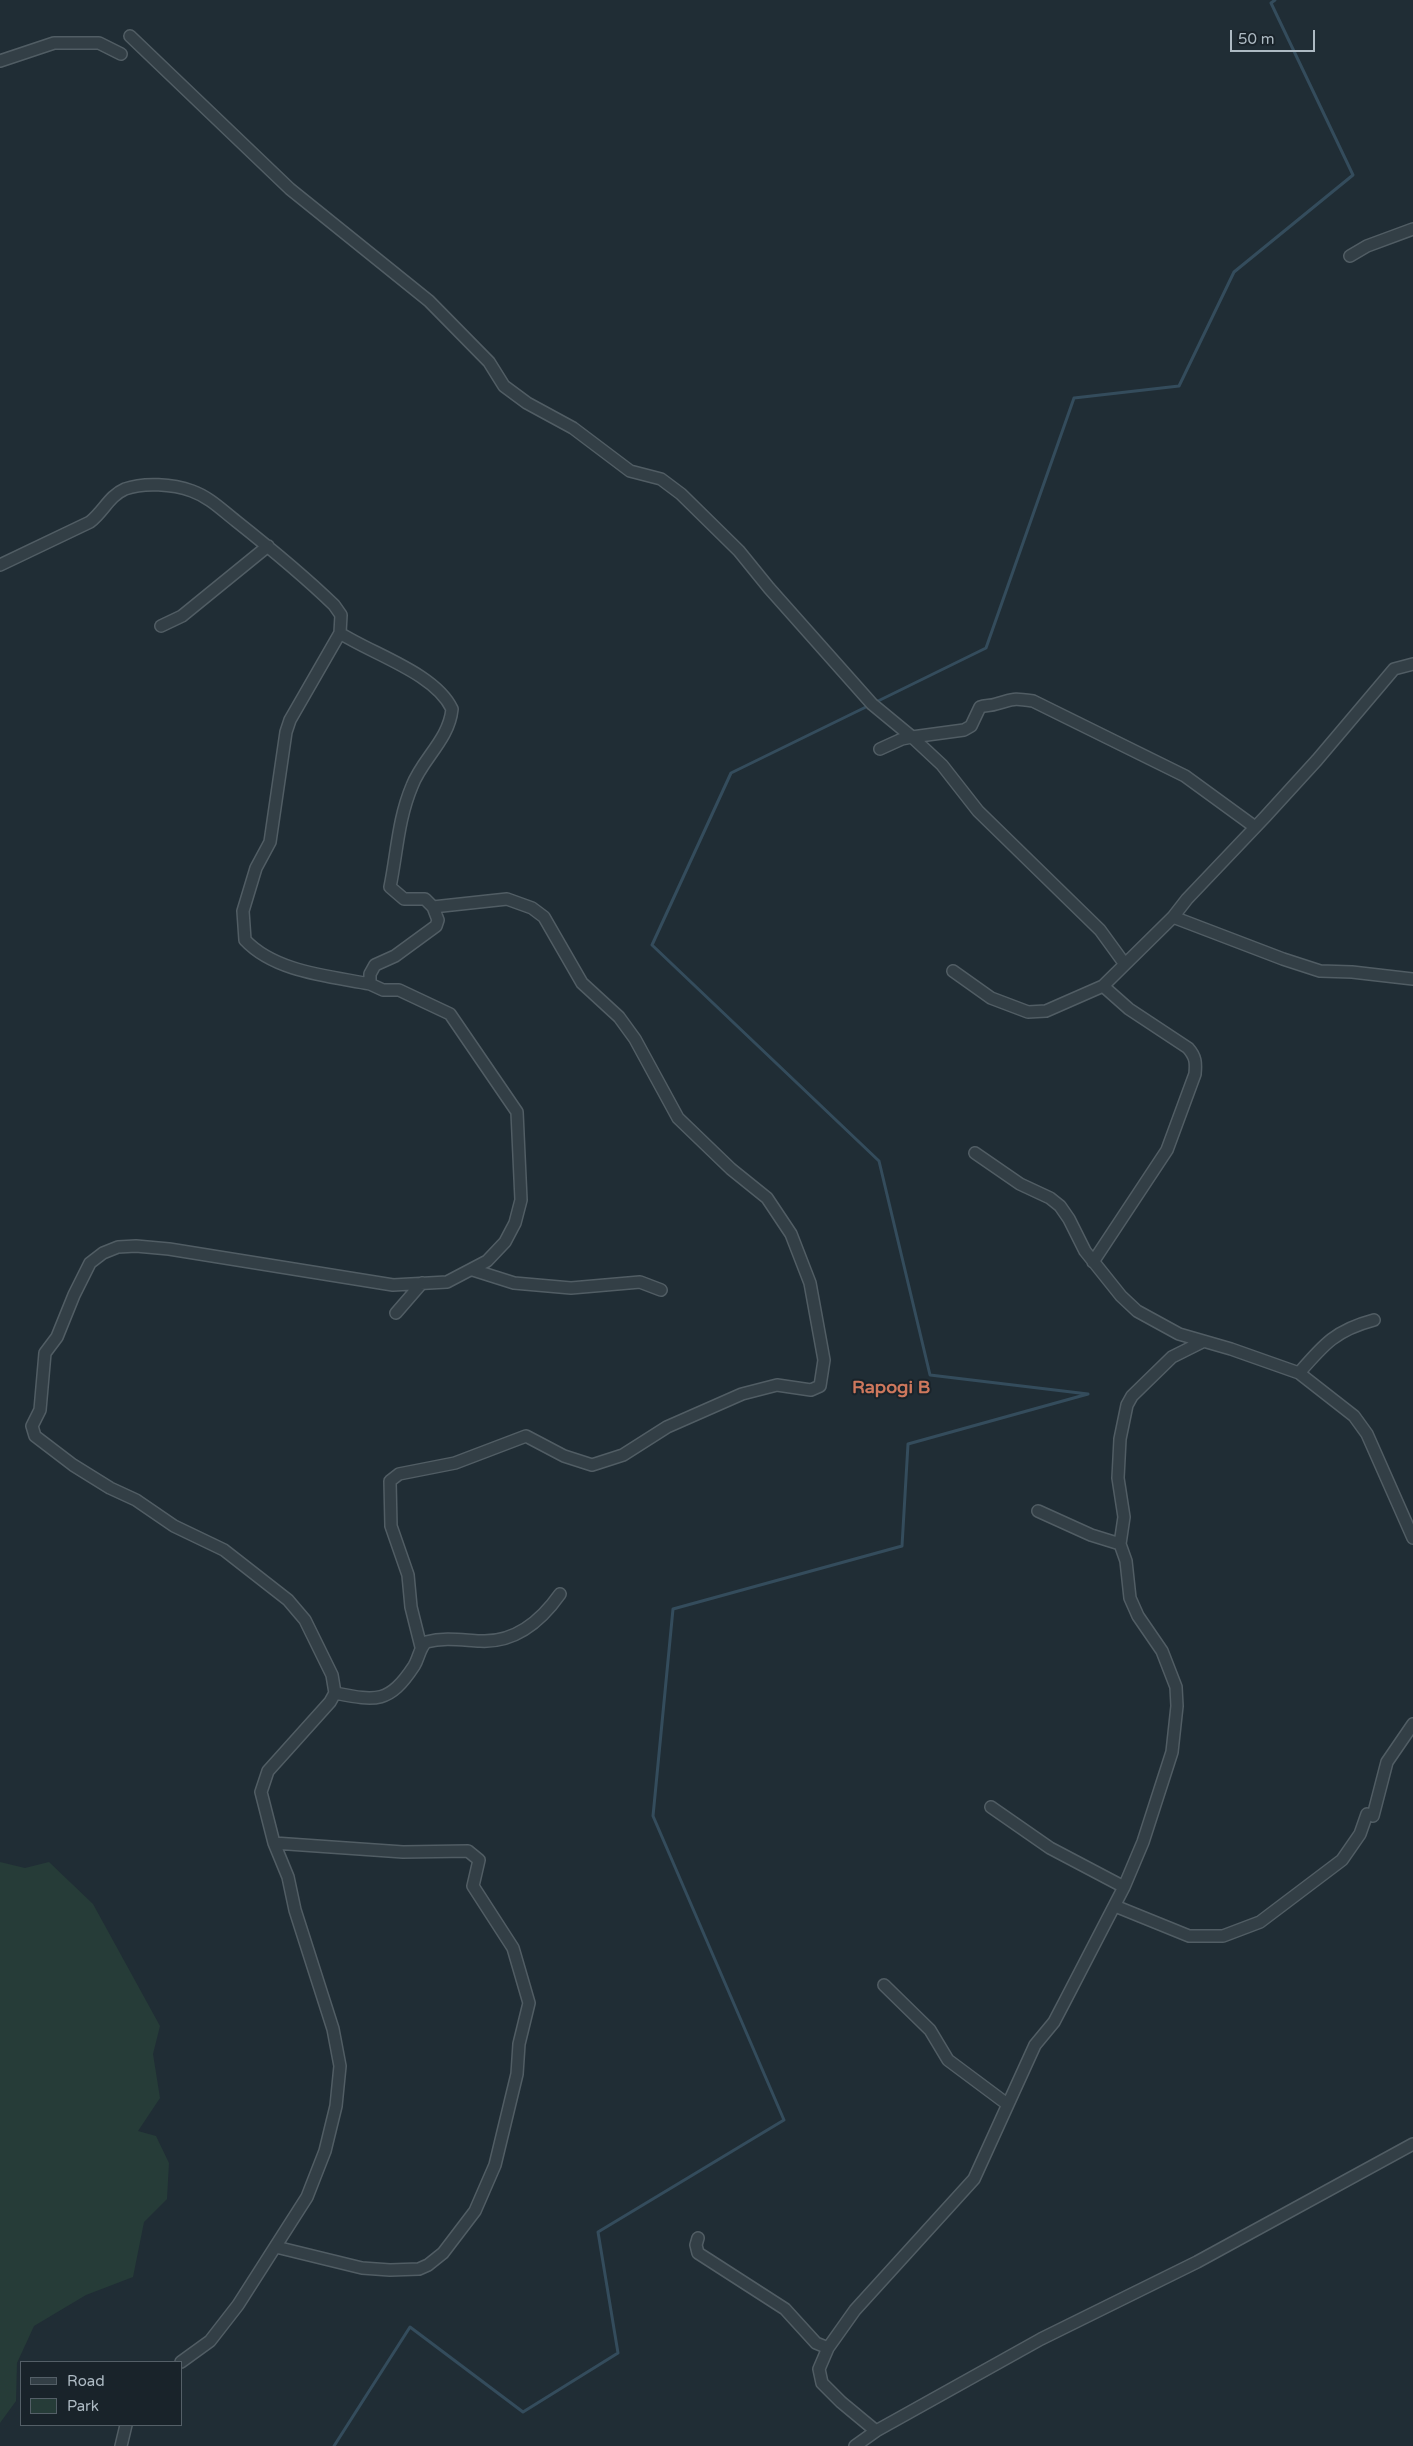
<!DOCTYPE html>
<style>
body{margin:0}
#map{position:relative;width:1413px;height:2446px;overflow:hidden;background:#202d35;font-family:"Varela Round",sans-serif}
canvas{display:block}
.legend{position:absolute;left:20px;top:2361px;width:162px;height:65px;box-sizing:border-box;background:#19232a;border:1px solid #545f67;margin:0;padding:6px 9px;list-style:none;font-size:15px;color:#adbac3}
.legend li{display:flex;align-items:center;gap:10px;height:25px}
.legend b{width:25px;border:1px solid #545f67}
.scale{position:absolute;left:1230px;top:30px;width:85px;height:22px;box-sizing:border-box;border:2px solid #adbac3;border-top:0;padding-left:6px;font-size:15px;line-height:18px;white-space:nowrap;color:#adbac3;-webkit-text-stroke:4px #19232a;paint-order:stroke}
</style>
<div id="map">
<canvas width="1413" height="2446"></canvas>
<ul class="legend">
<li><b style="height:6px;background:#333f46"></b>Road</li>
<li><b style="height:14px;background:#263c38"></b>Park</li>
</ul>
<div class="scale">50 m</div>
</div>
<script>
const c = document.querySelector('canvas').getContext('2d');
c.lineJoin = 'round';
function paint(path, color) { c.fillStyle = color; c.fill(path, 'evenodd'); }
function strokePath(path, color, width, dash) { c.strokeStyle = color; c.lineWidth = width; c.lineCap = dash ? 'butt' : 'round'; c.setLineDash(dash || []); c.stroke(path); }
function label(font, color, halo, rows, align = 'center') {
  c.font = font + ' "Varela Round",sans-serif'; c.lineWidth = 4; c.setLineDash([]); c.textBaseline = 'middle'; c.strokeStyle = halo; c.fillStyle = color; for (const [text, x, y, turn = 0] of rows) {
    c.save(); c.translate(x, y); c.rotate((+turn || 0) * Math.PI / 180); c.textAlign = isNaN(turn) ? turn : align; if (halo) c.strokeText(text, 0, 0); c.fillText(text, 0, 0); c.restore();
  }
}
const green = new Path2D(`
 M0,1862L25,1868L49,1862L93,1904L160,2026L153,2054L160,2098L138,2131L156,2136L169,2163L167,2199L144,2222L133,2277L86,2295L34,2326L17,2363L16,2401L0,2423Z`);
const stream = new Path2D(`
 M876,702L986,648L1074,398L1179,386L1234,272L1353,175L1271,3L1275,0
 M334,2446L410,2327L523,2412L618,2353L598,2232L784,2120L653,1816L673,1609L902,1546L908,1444L1088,1394L930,1375L879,1161L652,945L731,773L870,705`);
const street = new Path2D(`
 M130,36L290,189L429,301L489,362L504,386L527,403L573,428L630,471L661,479L681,494L739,551L769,588L872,704L912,737L964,730L971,726L980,707C985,705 991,706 996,704C1015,699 1012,698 1033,701L1185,776L1255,827
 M0,61L54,43H99L121,54
 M1350,256L1367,246L1413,229
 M0,565L90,522C104,511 109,496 125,489C144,482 173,484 192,491C209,497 222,510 236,521C270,548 303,575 334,605L341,615L340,633L290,720L286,732L270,842L256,868L243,911L245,940C275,972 329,976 370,984
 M161,626L182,616L268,546
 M880,749L902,739L912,737L942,765L978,811L1100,930L1124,963
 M1173,917L1283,959L1320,971L1352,972L1413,979
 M953,971L991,998L1028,1012L1046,1011L1103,986L1173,917L1187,899L1265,817L1317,760L1394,669L1413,664
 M975,1153L1020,1184L1050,1198L1060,1206L1069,1219L1085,1251L1121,1296L1137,1311L1179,1334L1231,1349L1299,1373L1354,1416L1367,1434L1413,1538
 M1093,1262L1167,1150L1195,1074C1196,1063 1196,1057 1188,1048L1129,1009L1103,986
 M473,1270L514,1283L571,1288L640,1282L661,1290
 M396,1313L422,1283
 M1299,1373C1324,1344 1336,1330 1374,1320
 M1038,1511L1091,1535L1120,1544
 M421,1647L411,1607L408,1575L391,1526L390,1481L399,1474L455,1463L526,1436L564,1456L592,1465L623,1455L667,1427L742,1394L777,1385L811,1390L820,1386L824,1360L810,1283L791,1234L767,1198L731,1169L678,1118L635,1039L619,1017L582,983L544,917L532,908L507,899L433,907
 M335,1693C376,1701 389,1704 414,1666C419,1658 419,1649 426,1642C445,1637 461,1640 480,1641C515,1643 541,1621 560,1594
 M991,1807L1050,1848L1124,1887
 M1373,1816L1387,1762L1413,1724
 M274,1843L403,1852L468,1851L479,1860L473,1886L513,1948L529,2003L519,2044L517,2074L495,2165L475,2211L443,2253L428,2265L419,2269L390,2270L362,2268L276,2247
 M1115,1906L1189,1936H1223L1260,1922L1342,1860L1360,1834L1367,1814
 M884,1985L930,2030L948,2060L1007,2104
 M698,2238L696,2245L698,2253L785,2309L816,2343L828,2348
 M181,2362L210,2341L238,2305L307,2197L325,2151L336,2106L340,2066L333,2029L295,1910L288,1877L274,1843L261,1792L268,1771L330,1702L335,1693L332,1675L305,1620L288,1600L224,1550L174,1526L136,1500L110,1488L73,1465L35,1436L32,1426L40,1410L45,1353L57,1337L74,1295L90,1263L103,1253L118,1247L136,1246L169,1249L393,1285L447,1282L487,1261L505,1242L515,1223L521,1200L517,1112L450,1014L399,990H383L370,984V974L375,965L395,956L436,926L438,920L433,907L425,899H404L390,887C397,853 398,819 412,786C422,759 449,740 452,709C435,673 372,654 340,633
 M876,2431L841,2402L822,2383L819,2369L828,2348L855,2310L974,2179L1035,2045L1054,2022L1065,2001L1124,1887L1143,1842L1172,1752L1177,1706L1176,1687L1162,1651L1138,1616L1130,1598L1126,1561L1120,1544L1124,1517L1118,1478L1120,1439L1127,1405L1132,1396L1172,1357L1202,1342
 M121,2446L126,2425
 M855,2446L876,2431L1041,2339L1197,2262L1413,2144`);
const quarterNames = [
 ["Rapogi B",891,1388]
];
paint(green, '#263c38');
strokePath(stream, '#344c5c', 3);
strokePath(street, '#515d64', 14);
strokePath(street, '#333f46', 11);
label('bold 18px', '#ce785d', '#19232a', quarterNames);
</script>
